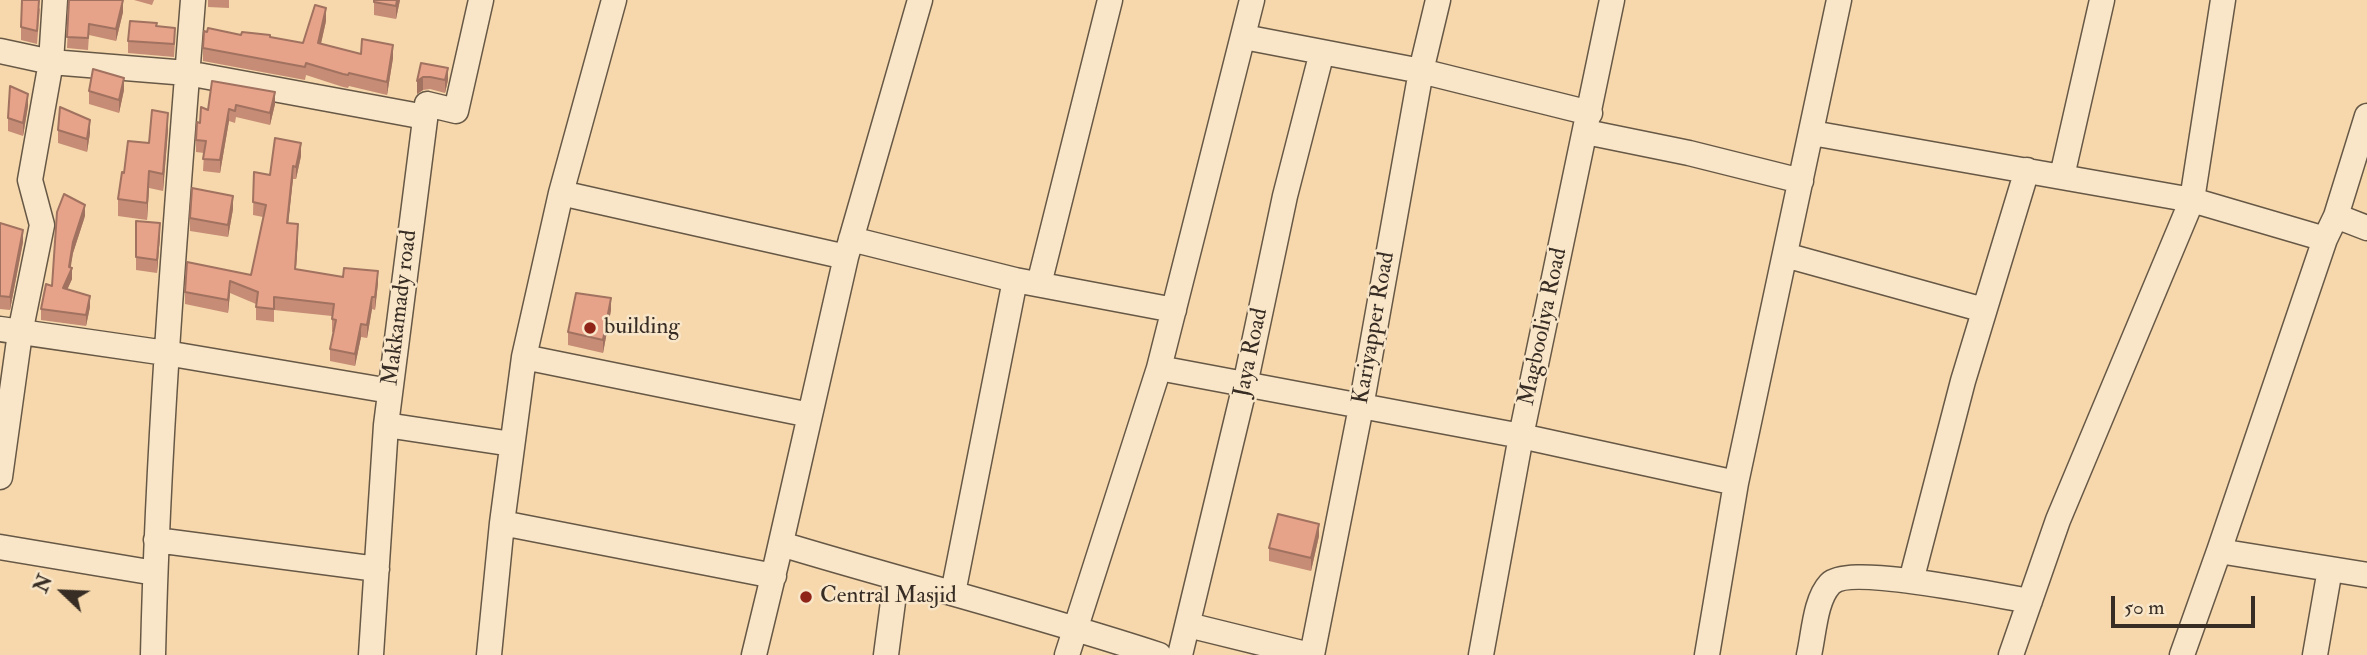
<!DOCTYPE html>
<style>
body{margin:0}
#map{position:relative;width:2367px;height:655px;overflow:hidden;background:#f6d8ac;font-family:"IM FELL Double Pica",serif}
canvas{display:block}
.north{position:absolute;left:28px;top:557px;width:70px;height:70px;-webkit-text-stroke:5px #f9e6c9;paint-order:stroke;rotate:293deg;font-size:19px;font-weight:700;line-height:28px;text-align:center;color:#372d24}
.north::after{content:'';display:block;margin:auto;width:24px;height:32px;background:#372d24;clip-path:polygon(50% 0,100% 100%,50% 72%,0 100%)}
.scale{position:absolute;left:2111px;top:596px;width:144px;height:32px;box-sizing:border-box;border:4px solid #372d24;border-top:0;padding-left:9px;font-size:21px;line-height:24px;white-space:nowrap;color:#372d24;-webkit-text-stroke:5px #f9e6c9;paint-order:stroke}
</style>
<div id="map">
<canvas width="2367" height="655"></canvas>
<div class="north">N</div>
<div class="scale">50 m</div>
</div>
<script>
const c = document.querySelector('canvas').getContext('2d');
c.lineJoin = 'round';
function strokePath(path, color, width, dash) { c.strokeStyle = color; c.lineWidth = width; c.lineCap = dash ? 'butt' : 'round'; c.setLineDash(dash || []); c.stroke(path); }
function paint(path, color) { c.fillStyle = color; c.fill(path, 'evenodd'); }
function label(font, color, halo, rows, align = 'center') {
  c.font = font + ' "IM FELL Double Pica",serif'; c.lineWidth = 5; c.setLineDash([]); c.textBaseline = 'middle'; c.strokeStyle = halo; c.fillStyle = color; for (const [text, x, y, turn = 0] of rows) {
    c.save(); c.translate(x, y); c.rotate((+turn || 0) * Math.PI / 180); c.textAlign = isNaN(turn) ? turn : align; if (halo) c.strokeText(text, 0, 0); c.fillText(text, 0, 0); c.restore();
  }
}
const minor = new Path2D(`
 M1244,37L1421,71L1590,113
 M0,51L51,62L187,73L425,117
 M2367,116L2336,216L2325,239L2219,551L2367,575
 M1586,132L1689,153L1801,181
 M1812,133L2192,200L2325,239
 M2062,176L2102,0
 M561,193L846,257
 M2336,216L2367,228
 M851,239L1015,280
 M1785,255L1984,310
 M1039,284L1110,0
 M0,329L166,353L390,391
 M524,357L810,415
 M1159,368L1521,436L1736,483
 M386,425L512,444
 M0,477L20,333L42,225L30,180L51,62L55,0
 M502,523L774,576
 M156,540L377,569
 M781,544C907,582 1034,614 1159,655
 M0,547L155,573
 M1911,581L1963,381L2027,170
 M953,593L1015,280L1174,310
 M1188,625L1310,655
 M153,655C158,436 176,218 193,0
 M371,655L386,425L427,104L456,111L481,0
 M489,655L502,523L524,357L561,193L614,0
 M754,655L777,560L846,257L920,0
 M886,655L896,579
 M1067,655L1159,368L1252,0
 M1180,655L1245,385L1285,196L1322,52
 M1312,655L1361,407L1421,71L1438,0
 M1481,655L1521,436L1612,0
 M1707,655L1736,483L1839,0
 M1809,655C1814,633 1815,600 1830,584C1850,564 1998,596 2030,601
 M2011,655L2058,520L2192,200L2223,0
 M2182,655L2219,551
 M2315,655L2330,569`);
const wall = new Path2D(`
 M69,0L123,12L116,41L89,35L88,50L67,48Z
 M134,0H154L152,5Z
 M208,0H229V8L208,7Z
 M374,0H400L396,19L374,15Z
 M40,8L37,44L21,40V27Z
 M326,21L321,44L361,54L393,58L387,95L349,86L348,88L343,87L306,75L305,80L203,61V48L241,35L270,37L303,43Z
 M156,26L175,41L174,57L128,53V41Z
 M421,63L448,80L445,93L430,89L423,90L417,94Z
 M212,81L275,104L270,125L236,117L235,123L229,121L220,173L203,171L204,153L196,152V140L200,123L208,110Z
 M124,90L119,113L89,104V91Z
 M28,106L23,136L8,131V118Z
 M58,130L90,133L87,152L58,143Z
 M168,130L163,191L149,188L147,220L118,216V199L124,173L149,143Z
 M301,156L296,179H293L288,223L298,237L296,269L378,283L375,310L372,309L367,338L361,337L355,366L330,361V349L334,332H332V316L274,310V322L256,320V304L230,293L228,313L185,304V292L251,275L263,217L253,215L254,172L270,175Z
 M233,209L228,237L190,231V218Z
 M85,216L73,253L70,267L72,279L67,290L90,307L86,326L41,320V309Z
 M136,221L160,236L157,273L136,270Z
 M0,223L23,242L10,310L0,309Z
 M611,310L603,353L568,345V332Z
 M1319,536L1311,571L1269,561V548Z`);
const shadedWall = new Path2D(`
 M123,0V12L116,41V29Z
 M397,0H400L396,19V6Z
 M326,8V21L318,56V43Z
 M393,45V58L387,95V82Z
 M448,68V80L445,93V80Z
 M423,77V90L417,94V81Z
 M124,78V90L119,113V100Z
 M275,92V104L270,125V113Z
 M28,94V106L23,136V123Z
 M229,109V121L220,173V160Z
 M168,113V130L163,191V174Z
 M90,120V133L87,152V139Z
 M301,143V156L296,179V167Z
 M293,166V179L287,235V223Z
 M149,171V188L147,220V203Z
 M233,196V209L228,237V225Z
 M85,205V216L73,253L70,272L72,268V279L63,299V288L69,267L73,242Z
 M160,223V236L157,273V260Z
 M298,224V237L295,282V269Z
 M23,230V242L10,310V297Z
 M378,271V283L375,310V297Z
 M230,281V293L228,313V300Z
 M90,296V307L86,326V315Z
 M372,297V309L367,338V325Z
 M611,298V310L603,353V340Z
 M361,324V337L355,366V354Z
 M1319,524V536L1311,571V558Z`);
const building = new Path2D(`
 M22,0H39L37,31L21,27Z
 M69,0H123L116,29L89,24L88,38L67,37Z
 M374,0H397L396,6L374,2Z
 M315,5L326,8L318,43L361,54L362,39L393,45L387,82L349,73L348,75L343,74L306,63L305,67L203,48L204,31L207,32L208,28L241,35L242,32L270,35V37L303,43Z
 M130,21L157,23L156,26L175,28L174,44L128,41Z
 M421,63L448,68L445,80L430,77H423L417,81Z
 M93,69L124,78L119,100L89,91Z
 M212,81L275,92L270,113L236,105L235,111L229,109L220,160L203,159L206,141L196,140L197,122L200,123L201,107L208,110Z
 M10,86L28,94L23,123L8,118Z
 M60,107L90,120L87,139L58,130Z
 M152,110L168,113L163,174L149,171L147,203L118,199L122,172L124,173L128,141L149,143Z
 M275,138L301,143L296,167L293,166L287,223L298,224L295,269L343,277L344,268L378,271L375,297H372L367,325L361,324L355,354L330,349L336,320L332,319L334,304L274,297V309L256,307L258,292L230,281L228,300L185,292L187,262L251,275L266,205L253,202L254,172L270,175Z
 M192,188L233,196L228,225L190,218Z
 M64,194L85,205L73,242L69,267L72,268L63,288L90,296L86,315L41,309L46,284L52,286L57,212Z
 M136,221L160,223L157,260L136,257Z
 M0,223L23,230L10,297L0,296Z
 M576,293L611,298L603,340L568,332Z
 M1278,514L1319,524L1311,558L1269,548Z`);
const markers = [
 [590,328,7,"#8f2418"],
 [806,597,7,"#8f2418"]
];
const streetNames = [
 ["Makkamady road",401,308,-83],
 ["Magbooliya Road",1544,327,-78],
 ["Kariyapper Road",1375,328,-80],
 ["Jaya Road",1252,353,-78]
];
const poiNames = [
 ["building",604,328],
 ["Central Masjid",820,597]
];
strokePath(minor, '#675846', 27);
strokePath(minor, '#f9e6c9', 24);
paint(wall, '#c68c76');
paint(shadedWall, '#a17260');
paint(building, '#e6a389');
strokePath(building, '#a17260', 2);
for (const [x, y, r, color] of markers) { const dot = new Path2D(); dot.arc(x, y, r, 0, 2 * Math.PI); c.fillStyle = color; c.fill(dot); strokePath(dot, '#f9e6c9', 2.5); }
label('23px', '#372d24', '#f9e6c9', streetNames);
label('23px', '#372d24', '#f9e6c9', poiNames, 'left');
</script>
